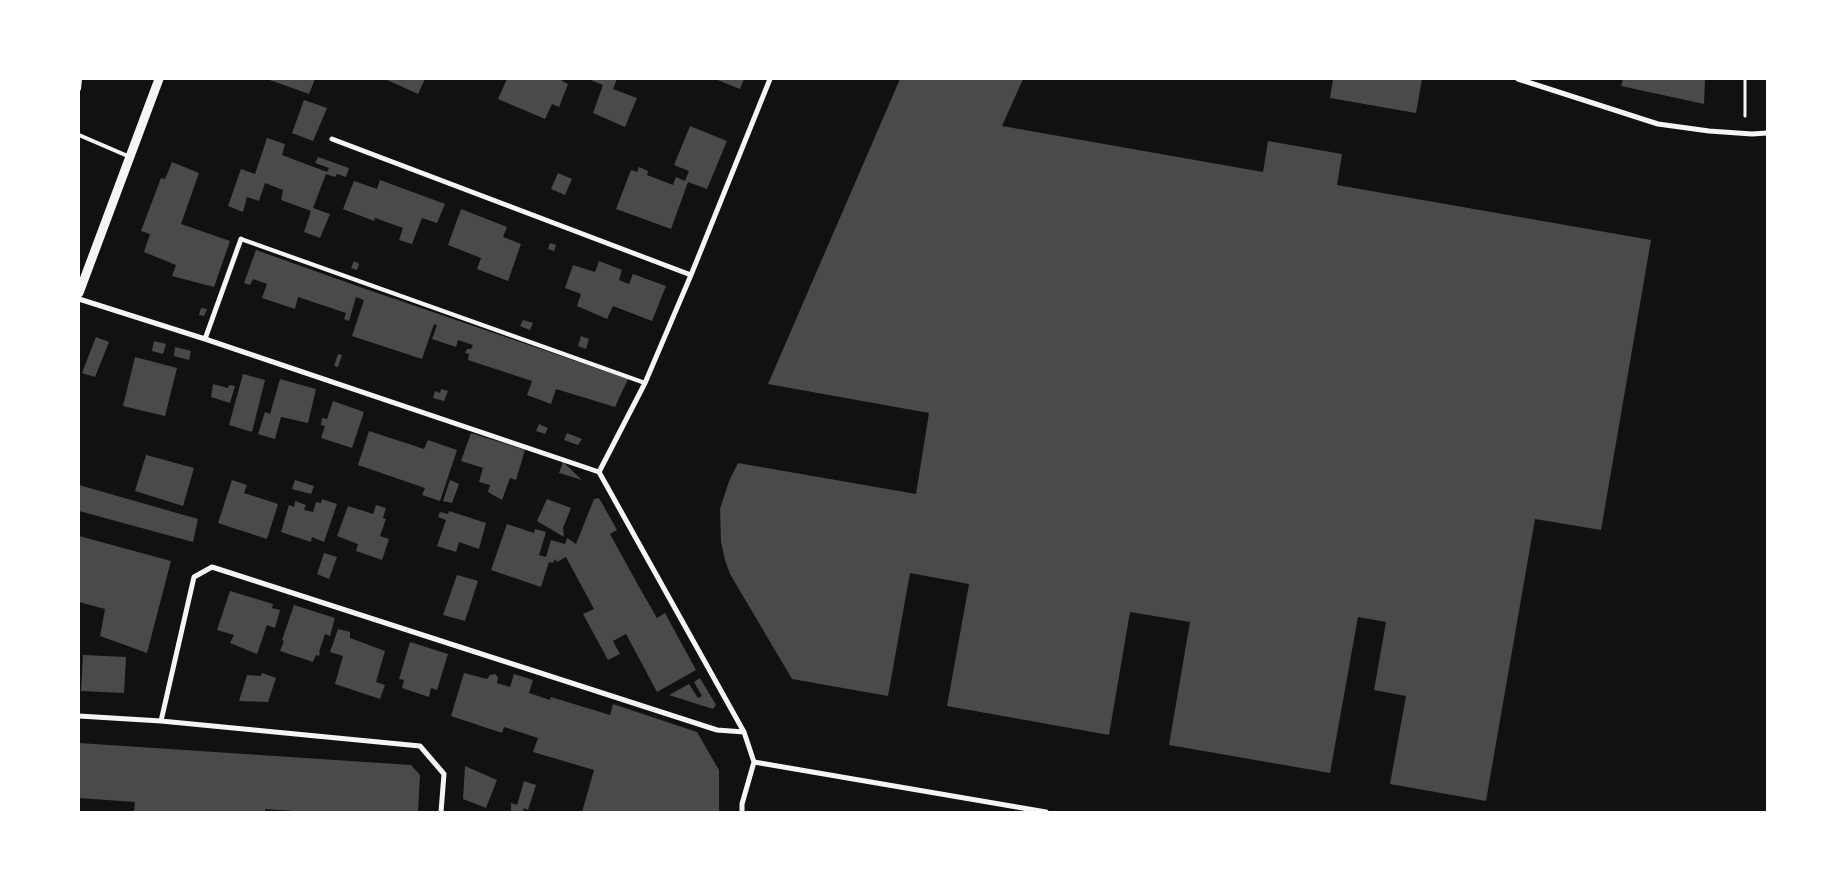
<!DOCTYPE html>
<style>
body{margin:0}
#map{position:relative;width:1846px;height:891px;overflow:hidden;background:#111;font-family:"Fira Sans",sans-serif}
canvas{display:block}
.frame{position:absolute;inset:0;border:80px solid #fff;pointer-events:none}
</style>
<div id="map">
<canvas width="1846" height="891"></canvas>
<div class="frame"></div>
</div>
<script>
const c = document.querySelector('canvas').getContext('2d');
c.lineJoin = 'round';
function paint(path, color) { c.fillStyle = color; c.fill(path, 'evenodd'); }
function strokePath(path, color, width, dash) { c.strokeStyle = color; c.lineWidth = width; c.lineCap = dash ? 'butt' : 'round'; c.setLineDash(dash || []); c.stroke(path); }
const building = new Path2D(`
 M267,79H315L309,94Z
 M385,79H425L418,94Z
 M507,79H562V81L568,84L559,107L552,104L545,119L498,99Z
 M588,79H617L613,89L637,98L625,127L593,113L603,85Z
 M715,79H744L740,89Z
 M900,79H1023L1002,126L1263,172L1268,141L1342,154L1337,185L1651,240L1601,530L1535,519L1486,801L1390,784L1406,696L1374,690L1386,622L1358,617L1330,773L1169,745L1190,622L1130,612L1109,735L947,706L969,584L910,573L888,696L792,679L730,574L725,560L721,542L720,509L729,481L738,463L916,494L929,413L768,384Z
 M1333,79H1422L1416,113L1330,98Z
 M1623,79H1705L1704,104L1621,86Z
 M304,100L327,108L313,141L292,133Z
 M690,126L727,141L707,189L688,182L671,229L616,209L631,170L637,172L639,167L648,171L647,175L673,185L676,177L685,181L689,171L674,165Z
 M267,138L285,144L282,155L327,172L329,168L315,163L318,157L349,168L346,177L337,174L335,177L326,174L313,208L330,214L320,238L304,232L311,211L281,200L283,190L265,183L259,201L247,197L243,212L228,206L241,169L255,174Z
 M172,162L199,173L181,224L230,241L214,287L172,276L176,265L144,252L150,234L141,231L161,178L165,179Z
 M558,173L572,179L565,195L551,189Z
 M380,180L445,204L437,223L422,218L412,244L399,240L403,228L375,218L374,221L343,209L354,181L377,189Z
 M461,209L507,227L503,237L521,244L508,281L477,269L481,258L448,245Z
 M550,243L556,245L554,251L548,249Z
 M256,250L360,287L628,379L615,407L556,389L551,404L527,395L532,381L468,360L469,354L465,353L467,349H471L473,345L458,340L456,347L432,339L437,325L434,324L422,359L352,336L364,300L356,297L349,321L344,319L346,313L298,297L295,309L262,298L267,284L253,279L250,285L244,283Z
 M354,261L359,264L357,270L351,268Z
 M599,261L622,270L619,280L629,284L633,274L666,286L652,321L613,306L607,319L577,306L581,294L565,288L573,265L595,272Z
 M201,308L207,309L204,316L199,315Z
 M523,320L533,323L530,330L520,326Z
 M581,336L589,339L586,349L578,346Z
 M96,337L109,342L95,377L82,373Z
 M154,341L166,344L163,354L152,351Z
 M175,347L191,351L189,360L174,356Z
 M338,354L342,355L338,367L334,366Z
 M135,357L177,368L165,416L123,406Z
 M243,374L265,380L252,432L229,425Z
 M280,379L316,389L308,423L281,417L275,439L258,434L265,412L270,414Z
 M213,384L228,388L229,385L235,386L230,403L211,397Z
 M441,389L448,391L444,401L433,398L435,391L440,393Z
 M333,401L364,412L352,448L321,438L325,426L321,425L322,418L327,419Z
 M539,424L548,428L545,434L536,431Z
 M369,431L424,449L428,440L457,450L440,501L422,495L425,488L358,465Z
 M471,433L525,450L516,480L510,478L502,500L488,492L490,485L479,482L483,468L461,461Z
 M567,433L582,439L578,445L564,440Z
 M146,455L194,468L183,506L135,491Z
 M563,462L582,480L559,473Z
 M232,480L247,485L244,493L278,504L267,539L218,523Z
 M295,480L314,486L311,494L292,489Z
 M450,480L459,484L452,503L443,501Z
 M79,485L198,519L193,542L79,511Z
 M599,498L617,530L610,534L638,585L657,618L665,613L696,670L657,692L626,634L613,641L620,654L608,660L583,614L594,609L566,557L557,562L555,559L553,563L549,562L541,587L491,570L507,524L534,533L535,529L546,532L539,555L546,557L551,540L565,544L567,538L576,544L594,499Z
 M322,499L337,504L324,542L312,537L311,542L281,532L289,505L294,507L295,501L306,505L304,510L313,512L316,502L321,503Z
 M547,499L571,508L563,528L564,537L537,521Z
 M376,505L386,508L383,518L386,519L380,536L389,539L382,560L356,551L358,544L337,536L348,506L373,514Z
 M449,511L486,523L479,549L459,542L456,552L437,546L446,520L438,517L440,512L448,514Z
 M79,536L171,561L147,653L100,636L105,609L79,602Z
 M324,553L337,557L329,579L317,574Z
 M457,575L478,581L465,621L443,615Z
 M230,591L273,604L272,608L280,610L275,628L267,625L257,654L230,643L234,635L217,630Z
 M294,605L335,618L330,636L325,634L319,652H320L319,656L316,655L313,662L280,651L284,641L282,640Z
 M338,629L350,632V638L385,651L376,682L385,685L380,699L335,684L343,656L330,652Z
 M410,642L448,654L437,690L431,688L429,697L402,688L404,680L399,679Z
 M83,655L126,657L124,693L81,691Z
 M262,673L276,678L268,702L239,701L247,675L261,676Z
 M464,673L487,679L490,675L495,674L498,677L497,683L510,687L514,674L533,680L529,693L550,700L551,697L610,715L613,704L697,732L719,770V812H582L594,770L533,752L538,738L504,727L502,733L451,716Z
 M700,678L716,705L713,709L669,695L689,684L698,698L702,696L694,682Z
 M79,743L411,765L420,775L418,812H307L265,809V812H134L135,802L79,798Z
 M465,766L497,780L486,808L463,799Z
 M524,781L536,785L528,810L524,808L523,812H511V803L517,805Z`);
const path = new Path2D(`
 M1745,79V116`);
const service = new Path2D(`
 M79,89L80,79
 M79,135L130,157
 M241,239L645,383`);
const minor = new Path2D(`
 M1518,79L1658,124L1709,131L1752,134L1767,133
 M332,139L691,275
 M79,299L205,339L599,472
 M205,339L241,239
 M599,472L645,383L691,275L770,79
 M599,472L744,732L754,762L742,804V812
 M79,716L161,721L420,746L444,774L441,812
 M161,721L194,577L212,567L717,730L744,732
 M754,762L1046,812`);
const tertiary = new Path2D(`
 M79,293L159,79`);
paint(building, '#4a4a4a');
strokePath(path, '#f5f5f5', 3);
strokePath(service, '#f5f5f5', 4);
strokePath(minor, '#f5f5f5', 5);
strokePath(tertiary, '#f5f5f5', 9);
</script>
